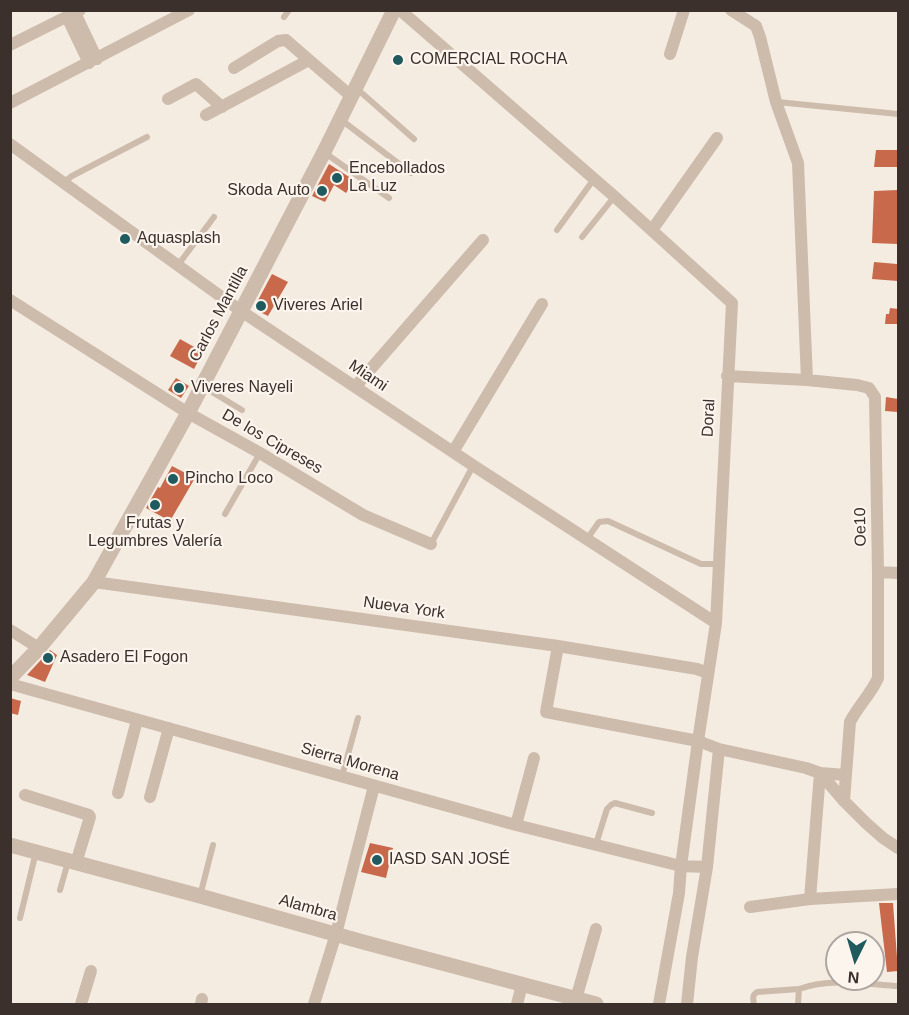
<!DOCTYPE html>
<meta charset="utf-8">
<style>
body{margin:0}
#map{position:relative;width:909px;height:1015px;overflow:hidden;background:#f4ebe1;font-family:Helvetica,sans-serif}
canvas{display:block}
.frame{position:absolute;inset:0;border:12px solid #3b302b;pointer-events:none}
.north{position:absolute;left:825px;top:931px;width:60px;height:60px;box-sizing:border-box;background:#fbf5ee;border:2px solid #aea6a0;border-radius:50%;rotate:185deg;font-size:16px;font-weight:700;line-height:24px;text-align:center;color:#3b302b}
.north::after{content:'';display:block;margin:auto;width:21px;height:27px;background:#1f5a5e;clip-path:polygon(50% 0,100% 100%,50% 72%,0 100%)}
</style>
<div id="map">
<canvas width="909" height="1015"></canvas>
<div class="frame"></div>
<div class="north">N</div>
</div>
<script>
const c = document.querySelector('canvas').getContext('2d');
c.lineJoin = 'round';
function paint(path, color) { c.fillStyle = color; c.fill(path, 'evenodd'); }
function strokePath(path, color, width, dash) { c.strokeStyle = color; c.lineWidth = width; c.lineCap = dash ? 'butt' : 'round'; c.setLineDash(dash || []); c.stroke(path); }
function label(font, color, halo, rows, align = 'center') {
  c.font = font + ' Helvetica,sans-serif'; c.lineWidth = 4.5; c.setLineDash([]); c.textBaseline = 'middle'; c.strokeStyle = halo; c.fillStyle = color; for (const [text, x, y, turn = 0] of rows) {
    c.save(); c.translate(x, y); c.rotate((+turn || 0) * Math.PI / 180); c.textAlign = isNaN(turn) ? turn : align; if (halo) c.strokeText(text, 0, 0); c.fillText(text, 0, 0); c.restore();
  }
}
const building = new Path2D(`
 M876,150H898V167H874Z
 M329,164L354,180L346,193L334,185L325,202L312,196Z
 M898,190L897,225H898V244L872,243L874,191Z
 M874,262L897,264L898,281L872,279Z
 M272,274L288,282L268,316L256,310V304Z
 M890,308L898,309V324H885L886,314H889Z
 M180,339L203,352L194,369L170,356Z
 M176,378L189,386L181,398L168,390Z
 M886,397L898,399V412L885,411Z
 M172,466L195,478L170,521L146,508L158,487L160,488Z
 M50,650L57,655L45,682L27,675Z
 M10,698L21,701L18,715L10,713Z
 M370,843L393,848L386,878L361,872Z
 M879,903H893L898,971L887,972Z`);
const service = new Path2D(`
 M284,17L289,10
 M356,88L414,139
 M777,102L898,114
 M340,119L411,173
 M325,153L389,198
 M64,182L72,176L147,137
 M557,230L594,179
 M582,237L614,197
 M178,265L214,217
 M202,386L242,410
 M225,514L260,453
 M587,539L599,522L608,521L701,564H718
 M431,544L473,466
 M342,776L358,718
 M596,844L607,809L611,805L615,803L652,813
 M60,890L68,862
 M200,896L213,845
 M20,918L36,852
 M754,1004C753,999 752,995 757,992L799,989
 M798,1004L799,989C830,978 866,984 898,986`);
const minor = new Path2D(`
 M400,10L615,197L732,303L716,623L698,741L681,866L679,893L659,1004
 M731,10L756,26L760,37L776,102L798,163L807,380
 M75,13L97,59
 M67,17L89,63
 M10,45L80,10
 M670,54L684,10
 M234,68L278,41L286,40L309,60
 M168,99L196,84L222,107
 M10,103L189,10
 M206,115L309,60L351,96
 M10,144L241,311L474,466L716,623
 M652,230L717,138
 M10,300L188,413L260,453L363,515L431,544
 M727,376L807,380L857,385L869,388L875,397L878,572V678C871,694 858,706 850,722L844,801
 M355,387L483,240
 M453,452L542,304
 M878,572L898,573
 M94,582L558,646L697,669L708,673
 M10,630L39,648
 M558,646L546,712L698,741L719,749L806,768L820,773L844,801L866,823L883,838L898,848
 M10,684L516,825L681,866L707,867
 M118,793L137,720
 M25,795L89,815L90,817L76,863
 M150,797L169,728
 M516,825L534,758
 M810,899L820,773L846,775
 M750,907L810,899L898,894
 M576,999L596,929
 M81,1004L91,971
 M201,1004L202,999
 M314,1004L336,934L374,786
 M517,1004L522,985
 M687,1004L692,957L707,867L719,749`);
const tertiary = new Path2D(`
 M10,678L39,648L94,582L188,413L324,152L394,10
 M10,845L200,896L363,942L596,1004`);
const markers = [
 [398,60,6,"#1f5a5e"],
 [337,178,6,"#1f5a5e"],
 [322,191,6,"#1f5a5e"],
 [125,239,6,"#1f5a5e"],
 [261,306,6,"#1f5a5e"],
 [179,388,6,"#1f5a5e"],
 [173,479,6,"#1f5a5e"],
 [155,505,6,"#1f5a5e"],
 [48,658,6,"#1f5a5e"],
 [377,860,6,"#1f5a5e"]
];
const poiNames = [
 ["COMERCIAL ROCHA",410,60],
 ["Encebollados",349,169],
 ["La Luz",349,187],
 ["Skoda Auto",310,191,"right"],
 ["Aquasplash",137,239],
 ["Viveres Ariel",273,306],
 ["Viveres Nayeli",191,388],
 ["Pincho Loco",185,479],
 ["Frutas y",155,524,"center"],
 ["Legumbres Valería",155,542,"center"],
 ["Asadero El Fogon",60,658],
 ["IASD SAN JOSÉ",389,860]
];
const streetNames = [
 ["Carlos Mantilla",219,314,-62],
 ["Miami",368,376,34],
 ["Doral",709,418,-87],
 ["De los Cipreses",272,442,30],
 ["Oe10",861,527,-91],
 ["Nueva York",404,608,8],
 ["Sierra Morena",350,762,16],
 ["Alambra",308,908,16]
];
paint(building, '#c8694b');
strokePath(service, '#cdbbac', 6);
strokePath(minor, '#cdbbac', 12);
strokePath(tertiary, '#cdbbac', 15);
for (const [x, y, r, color] of markers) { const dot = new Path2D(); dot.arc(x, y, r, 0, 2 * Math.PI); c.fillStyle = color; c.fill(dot); strokePath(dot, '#fbf5ee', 2); }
label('16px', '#3b302b', '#fbf5ee', poiNames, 'left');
label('16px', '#3b302b', '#fbf5ee', streetNames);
</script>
